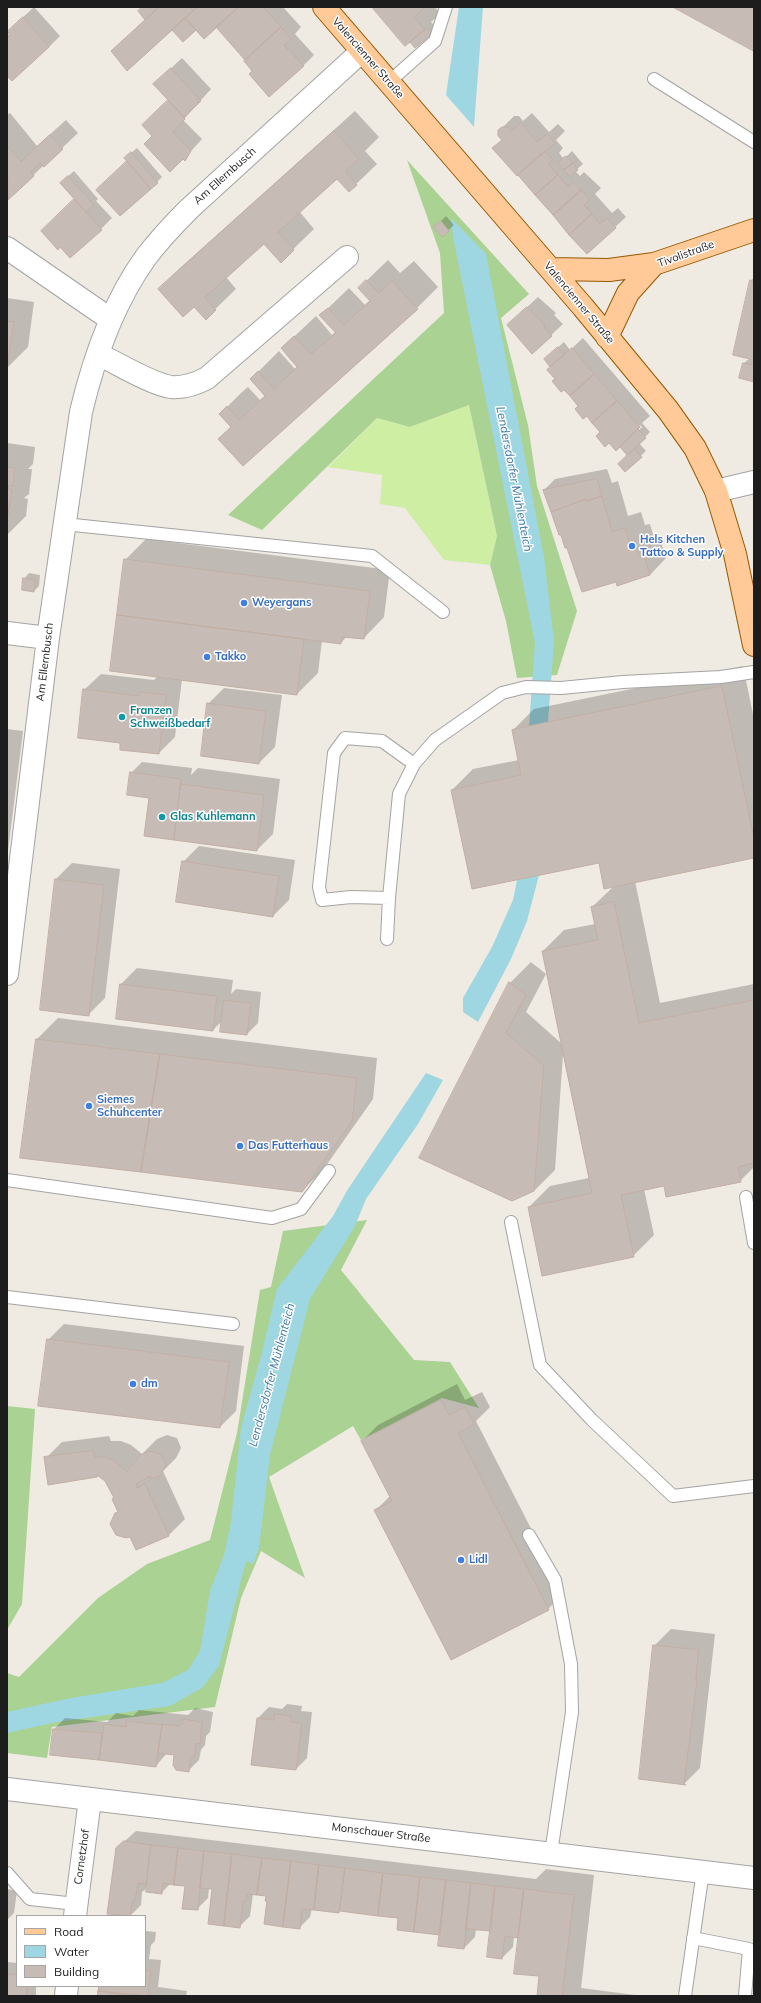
<!DOCTYPE html>
<meta charset="utf-8">
<style>
body{margin:0}
#map{position:relative;width:761px;height:2003px;overflow:hidden;background:#efeae2;font-family:Mulish,sans-serif}
canvas{display:block}
.frame{position:absolute;inset:0;border:8px solid #1d1d1d;pointer-events:none}
.legend{position:absolute;left:16px;top:1915px;width:130px;height:72px;box-sizing:border-box;background:#fff;border:1px solid #a5a5a5;margin:0;padding:5px 7px;list-style:none;font-size:12px;color:#1d1d1d}
.legend li{display:flex;align-items:center;gap:8px;height:20px}
.legend b{width:20px;border:1px solid #a5a5a5}
</style>
<div id="map">
<canvas width="761" height="2003"></canvas>
<div class="frame"></div>
<ul class="legend">
<li><b style="height:5px;background:#ffca97"></b>Road</li>
<li><b style="height:11px;background:#9ed7e1"></b>Water</li>
<li><b style="height:11px;background:#c7bbb5"></b>Building</li>
</ul>
</div>
<script>
const c = document.querySelector('canvas').getContext('2d');
c.lineJoin = 'round';
function paint(path, color) { c.fillStyle = color; c.fill(path, 'evenodd'); }
function strokePath(path, color, width, dash) { c.strokeStyle = color; c.lineWidth = width; c.lineCap = dash ? 'butt' : 'round'; c.setLineDash(dash || []); c.stroke(path); }
function label(font, color, halo, rows, align = 'center') {
  c.font = font + ' Mulish,sans-serif'; c.lineWidth = 3; c.setLineDash([]); c.textBaseline = 'middle'; c.strokeStyle = halo; c.fillStyle = color; for (const [text, x, y, turn = 0] of rows) {
    c.save(); c.translate(x, y); c.rotate((+turn || 0) * Math.PI / 180); c.textAlign = isNaN(turn) ? turn : align; if (halo) c.strokeText(text, 0, 0); c.fillText(text, 0, 0); c.restore();
  }
}
const grass = new Path2D(`
 M469,405L497,536L490,565L444,560L405,508L380,504L382,475L328,467L377,418L410,427Z`);
const forest = new Path2D(`
 M407,160L529,294L501,318L528,425L537,486L577,611L557,675L517,678L506,621L490,565L497,536L469,405L410,427L377,418L262,530L228,515L444,313L440,253Z
 M367,1220L341,1270L414,1360L450,1362L479,1408L442,1398L361,1440L353,1426L269,1477L305,1578L261,1551L241,1598L215,1707L52,1727L47,1758L7,1753V1673L19,1677L98,1598L147,1564L210,1540L237,1433L260,1290L271,1287L283,1231Z
 M7,1406L35,1409L22,1604L7,1630Z`);
const water = new Path2D(`
 M459,7H483L474,127L446,95Z
 M451,218L486,254L544,557L554,641L548,722L529,726L535,643L453,237Z
 M539,875L527,921L511,959L478,1022L463,1012V998L492,947L513,900L517,880Z
 M426,1073L443,1080L418,1124L366,1199L355,1226L310,1299L270,1455L259,1548L253,1564L246,1561L219,1666L202,1688L170,1706L57,1722L7,1733V1712L71,1698L162,1683L188,1670L200,1651L210,1591L224,1555L231,1522L241,1428L262,1352L277,1289L333,1216L348,1189Z`);
const shadow = new Path2D(`
 M34,7L60,36L49,47L7,74V37L19,21Z
 M143,7H283L301,27L295,34L314,55L303,66L254,71L246,60L216,26L196,29H172L146,20Z
 M373,7H435L440,14L431,22L437,28L431,33Z
 M182,58L211,89L183,120L202,139L184,159L153,136L144,125L169,100L166,73Z
 M355,111L379,137L365,151L377,164L349,191L337,177L299,211L314,229L281,261L264,243L226,277L236,289L206,318L194,306L159,289L180,268Z
 M10,113L37,146L66,120L78,133L8,199L7,115Z
 M532,113L549,132L558,124L565,131L556,140L563,148L559,153L564,159L572,151L583,164L575,171L580,176L584,172L601,188L595,194L612,213L618,208L626,217L587,253L494,148L503,139L499,131L514,116H519L523,121Z
 M137,148L162,177L151,188L128,161L131,153Z
 M74,171L98,199L96,201L112,218L101,229L53,221L75,199L66,178Z
 M446,216L454,225L442,236L440,222Z
 M388,260L400,273L414,261L438,287L417,308L232,427L220,414L241,393L248,387L260,400L266,395L251,379L279,351L295,369L298,366L282,348L316,316L332,335L336,331L321,315L349,288L365,305L370,300L359,288Z
 M754,277V381L744,363L750,358L751,281Z
 M538,297L556,313L554,315L563,324L532,353L508,325Z
 M7,298L34,302L28,347L7,368Z
 M583,338L650,416L642,423L650,432L639,443L646,451L625,471L629,455L621,447L642,427L640,425L616,449L556,379L551,367L545,359L564,342L570,350Z
 M7,443L35,447L33,464L28,469H32L29,494L24,498L28,499L26,516L7,535Z
 M607,469L612,483L618,481L628,516L641,512L645,525L650,524L655,541L660,539L666,558L650,575L616,581L568,547L544,490L555,479Z
 M146,539L390,570L384,617L364,638L347,636L341,643L322,640L318,673L297,694L182,679L175,737L159,753L121,742L84,690L101,674L154,680L158,676L125,560Z
 M29,573L40,575L39,586L34,591L24,579Z
 M743,666L754,719V857L635,881L660,1003L754,984V1167L740,1181L665,1185L644,1189L654,1235L633,1256L529,1207L550,1186L589,1178L563,1054L555,1170L534,1191L421,1158L510,983L531,962L546,974L526,1012L562,1044L543,951L564,930L595,924L592,907L614,886L600,862L452,790L473,769L519,760L513,730L534,709Z
 M224,688L282,695L275,747L259,763L208,704Z
 M7,729L23,731L7,859Z
 M142,762L192,768L191,775L198,768L280,779L273,834L257,850L173,839L150,797L131,773Z
 M199,846L295,860L289,900L273,916L183,862Z
 M72,863L120,869L105,998L88,1015L56,879Z
 M137,968L233,980L231,994L236,989L261,992L258,1023L247,1034L223,1020L213,1030L121,984Z
 M58,1018L377,1058L373,1099L323,1170L302,1191L21,1157L37,1039Z
 M64,1324L244,1346L236,1411L220,1427L39,1406L48,1340Z
 M457,1384L465,1400L482,1392L490,1407L476,1421L564,1593L548,1609L375,1511L390,1496L362,1441L378,1425Z
 M167,1435L177,1438L181,1448L176,1458L163,1471L185,1519L169,1535L137,1549L130,1535L116,1513L118,1511L115,1498L106,1480L98,1474L96,1476L46,1458L62,1442L109,1436L111,1441H121L131,1445L142,1454L157,1439Z
 M671,1629L715,1634L700,1768L684,1784L654,1646Z
 M287,1704L302,1706L301,1711L312,1712L307,1758L296,1769L258,1718L269,1707L282,1709Z
 M195,1708L213,1712L210,1732L206,1736L205,1745L201,1750L199,1760L188,1771L175,1754L167,1753L156,1766L51,1754L54,1729L65,1718L107,1722L116,1713L133,1716L139,1710L188,1715Z
 M136,1831L536,1879L546,1869L594,1875L581,1988L643,1996H538L540,1975L520,1935L514,1936L513,1947L502,1958L492,1930L476,1929L475,1937L464,1948L441,1934L399,1917L312,1908L310,1917L299,1928L268,1900L267,1895L253,1894L250,1916L239,1927L213,1888H209L208,1898L197,1909L186,1885L171,1883L161,1893L147,1888L142,1892L141,1905L130,1916L117,1848Z
 M7,1889L17,1891L14,1913L7,1920Z
 M145,1931L156,1932L155,1941L151,1945L149,1959L161,1960L158,1987L187,1991L186,1996H99L100,1986H145Z
 M7,1962L17,1963V1986H36V1996H7Z`);
const building = new Path2D(`
 M142,7H158V8L145,20L138,11Z
 M189,7L193,11L127,71L111,51L159,7Z
 M198,7H239L204,39L185,18Z
 M239,7H263L281,27L245,60L216,27Z
 M372,7H425L414,17L425,30L405,46Z
 M673,7H754V51Z
 M23,17L49,47L12,81L7,76V38L10,35L7,32Z
 M185,18L196,30L183,42L172,30Z
 M281,27L291,39L284,45L304,66L269,97L249,74L252,71L244,61Z
 M427,28L432,34L415,48L410,42Z
 M171,68L201,101L184,117L153,84Z
 M168,100L185,119L173,132L191,151L185,161L183,159L170,172L144,144L152,136L142,125Z
 M521,123L537,142L547,134L555,143L517,176L492,148L502,140L498,136V130L502,127H508L511,131Z
 M334,131L359,159L345,171L357,185L349,192L337,179L278,232L294,250L281,263L264,244L205,297L216,310L206,320L194,307L183,317L158,289Z
 M50,135L63,149L44,167L40,163L31,172L34,176L8,200L7,146L21,161Z
 M545,151L553,160L548,164L558,175L535,195L518,175Z
 M131,152L158,183L151,189L124,158Z
 M566,156L573,163L564,170L558,163Z
 M127,161L151,189L120,216L96,190Z
 M573,163L578,170L570,177L564,170Z
 M558,175L568,187L573,182L581,191L553,215L535,195Z
 M68,176L94,205L86,212L60,183Z
 M581,190L590,200L584,205L592,214L569,235L553,215Z
 M74,199L102,230L70,258L60,247L58,250L41,231Z
 M592,214L600,224L607,218L616,228L587,254L569,235Z
 M441,221L449,231L442,237L433,227Z
 M366,280L379,293L392,281L418,309L243,466L218,439L231,427L219,414L227,406L239,420L265,396L250,379L258,371L274,389L297,367L281,348L294,336L311,354L336,333L319,315L328,308L344,325L370,301L358,288Z
 M750,280L754,281V360L733,355Z
 M527,307L545,325L544,327L552,336L532,354L507,325Z
 M7,321L14,322L7,369Z
 M558,347L564,355L550,367L544,359Z
 M572,348L594,374L570,396L564,390L561,392L552,381L555,379L547,370Z
 M743,363L754,365V382L739,378Z
 M594,374L617,401L592,423L587,416L583,419L575,409L578,406L570,396Z
 M617,401L640,427L616,451L609,443L605,447L596,436L600,432L592,423Z
 M638,429L646,438L627,455L620,447Z
 M634,449L642,457L625,472L618,464Z
 M7,467L15,468L13,486L9,485L8,489L12,490L8,515Z
 M597,479L602,496L587,501L586,499L551,512L543,490Z
 M602,496L612,532L625,528L629,541L634,539L639,556L644,555L650,575L617,586L616,582L582,592L567,548H565L561,535H559L551,512L586,499L587,501Z
 M124,559L370,591L364,639L342,637L341,644L117,615Z
 M23,578L35,580L34,592L22,590Z
 M117,615L304,639L297,695L110,671Z
 M722,686L754,838V858L604,889L599,863L472,889L451,790L521,775L512,730Z
 M83,689L139,696L140,692L166,695L159,754L120,750V743L78,738Z
 M207,703L266,711L259,764L201,756Z
 M130,772L181,779L174,840L144,836L149,798L127,795Z
 M181,784L264,795L257,851L174,840Z
 M182,861L279,876L273,917L176,902Z
 M55,879L104,885L89,1016L40,1010Z
 M614,902L639,1023L754,1000V1163L738,1167L741,1182L666,1197L664,1186L621,1195L634,1257L542,1276L528,1207L592,1193L542,951L598,940L591,907Z
 M509,982L526,995L506,1033L544,1066L534,1191L512,1201L419,1158Z
 M120,984L217,996L213,1031L116,1019Z
 M224,1000L251,1003L247,1035L220,1032Z
 M36,1039L160,1054L141,1172L20,1158Z
 M160,1054L357,1078L352,1121L302,1192L141,1172Z
 M47,1339L229,1362L220,1428L38,1406Z
 M441,1400L449,1415L465,1407L474,1424L458,1433L549,1610L451,1660L374,1510L392,1501L361,1441Z
 M93,1451L95,1457H105L115,1461L127,1472L140,1455L150,1451L161,1454L166,1465L160,1476L151,1479L150,1476L136,1484L137,1488L145,1484L169,1536L136,1550L130,1537L126,1538L116,1535L110,1524L115,1513L118,1512L112,1499L114,1498L105,1481L97,1475V1477L48,1485L44,1457Z
 M653,1645L700,1650L698,1652L696,1680L697,1681L684,1783L686,1785L639,1779Z
 M275,1714L291,1716V1722L302,1723L296,1770L251,1765L257,1718L274,1720Z
 M183,1719L202,1722L200,1744L196,1743L194,1757H191L189,1772L176,1770L173,1765L174,1755L158,1753L162,1724L179,1726L182,1724Z
 M127,1721L162,1725L156,1767L99,1760L104,1724L126,1727Z
 M53,1729L102,1733L99,1760L50,1755Z
 M124,1841L151,1845L146,1884L138,1883L135,1900L132,1901L130,1916L107,1914L116,1848Z
 M151,1845L178,1848L174,1885L163,1883L162,1894L146,1892Z
 M178,1848L204,1851L198,1910L182,1909L185,1886L174,1885Z
 M204,1851L232,1854L224,1926L208,1924L212,1889L200,1888Z
 M232,1854L262,1858L257,1895L247,1894L246,1901H243L240,1928L224,1926Z
 M262,1858L291,1861L283,1927L264,1924L267,1901H265L266,1896L257,1895Z
 M291,1861L319,1865L314,1910L302,1909L300,1929L283,1927Z
 M319,1865L345,1868L339,1913L314,1910Z
 M345,1868L383,1873L378,1916L340,1911Z
 M383,1873L420,1877L414,1932L397,1930L398,1918L378,1916Z
 M420,1877L446,1880L440,1935L414,1932Z
 M446,1880L471,1883L464,1949L438,1946Z
 M471,1883L495,1886L491,1931L466,1929Z
 M495,1886L524,1889L518,1938L505,1936L502,1959L487,1957Z
 M524,1889L574,1895L562,1996H537L539,1976L514,1974Z
 M145,1970L151,1971L148,1996L98,1991L99,1986H145Z
 M7,1974L17,1975V1986H27L26,1996H7Z
 M98,1991L134,1996H98Z`);
const service = new Path2D(`
 M654,79L754,142
 M389,82L435,41L446,7
 M64,524L372,556L443,612
 M389,898L351,897L322,900L319,887L334,753L345,738L382,741L414,764
 M387,939L389,898L399,794L414,764L435,740L502,693L526,687L561,688L623,682L721,677L754,672
 M7,1180L272,1218L301,1209L329,1171
 M746,1197L754,1243
 M511,1222L540,1365L592,1420L673,1496L754,1486
 M7,1297L233,1324
 M529,1535L555,1580L571,1664L572,1712L551,1853
 M7,1873L30,1899L76,1904
 M693,1938L749,1949L745,1996
 M685,1996L703,1871`);
const minor = new Path2D(`
 M7,248L110,319
 M98,354C117,363 151,384 171,387C184,388 196,384 207,378L347,257
 M716,491L754,482
 M7,633L48,638
 M7,974L48,638L81,412C94,357 113,303 146,257C159,240 174,224 189,209L362,51
 M75,1916L90,1799
 M66,1996L67,1986`);
const tertiary = new Path2D(`
 M7,1789L754,1878`);
const primary = new Path2D(`
 M324,7L583,307L668,410L695,448L716,491L735,554L754,645
 M551,269L609,270L654,264
 M607,337L628,293L654,264L754,230`);
const markers = [
 [632,546,4,"#3f7fe0"],
 [244,603,4,"#3f7fe0"],
 [207,657,4,"#3f7fe0"],
 [122,717,4,"#0f9aa8"],
 [162,817,4,"#0f9aa8"],
 [89,1106,4,"#3f7fe0"],
 [240,1146,4,"#3f7fe0"],
 [133,1384,4,"#3f7fe0"],
 [461,1560,4,"#3f7fe0"]
];
const streetNames = [
 ["Valencienner Straße",368,58,49],
 ["Am Ellernbusch",225,176,-42],
 ["Tivolistraße",686,254,-20],
 ["Valencienner Straße",579,303,50],
 ["Am Ellernbusch",45,662,-83],
 ["Monschauer Straße",381,1833,7],
 ["Cornetzhof",82,1857,-82]
];
const shopNames = [
 ["Hels Kitchen",640,540],
 ["Tattoo & Supply",640,553],
 ["Weyergans",252,603],
 ["Takko",215,657],
 ["Siemes",97,1100],
 ["Schuhcenter",97,1113],
 ["Das Futterhaus",248,1146],
 ["dm",141,1384],
 ["Lidl",469,1560]
];
const cultureNames = [
 ["Franzen",130,711],
 ["Schweißbedarf",130,724],
 ["Glas Kuhlemann",170,817]
];
const waterNames = [
 ["Lendersdorfer Mühlenteich",514,479,79],
 ["Lendersdorfer Mühlenteich",272,1375,-75]
];
paint(grass, '#ceeea3');
paint(forest, '#aad293');
paint(water, '#9ed7e1');
paint(shadow, '#0003');
paint(building, '#c7bbb5');
strokePath(building, '#c2aea3', 1);
strokePath(service, '#a4a4a4', 14);
strokePath(minor, '#a4a4a4', 24);
strokePath(tertiary, '#a4a4a4', 24);
strokePath(primary, '#965900', 24);
strokePath(service, '#fff', 12);
strokePath(minor, '#fff', 22);
strokePath(tertiary, '#fff', 22);
strokePath(primary, '#ffca97', 22);
for (const [x, y, r, color] of markers) { const dot = new Path2D(); dot.arc(x, y, r, 0, 2 * Math.PI); c.fillStyle = color; c.fill(dot); strokePath(dot, '#fff', 1.5); }
label('11px', '#1d1d1d', '#fff', streetNames);
label('bold 11px', '#366cbe', '#fff', shopNames, 'left');
label('bold 11px', '#0d838f', '#fff', cultureNames, 'left');
label('italic 12px', '#3d78a4', '#fff', waterNames);
</script>
